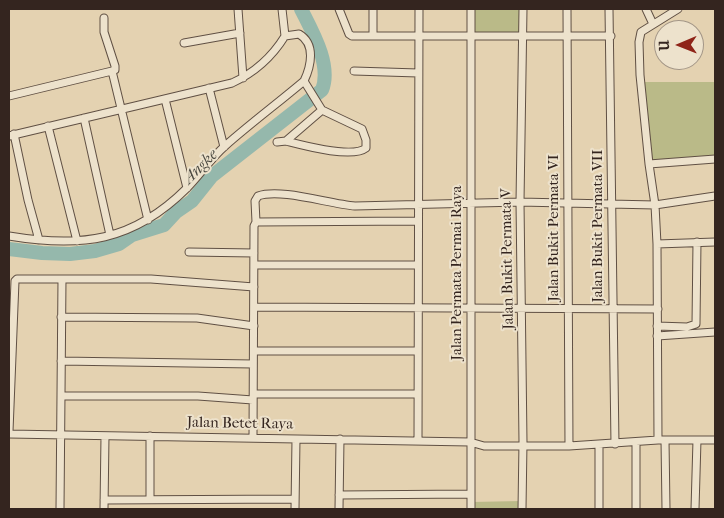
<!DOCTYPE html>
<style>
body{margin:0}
#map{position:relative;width:724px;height:518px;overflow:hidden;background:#e4d2b1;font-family:"IM FELL French Canon",serif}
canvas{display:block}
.frame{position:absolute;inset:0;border:10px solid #34251f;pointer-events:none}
.north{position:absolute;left:654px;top:20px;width:50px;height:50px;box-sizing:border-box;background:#ede2cc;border:1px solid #a39687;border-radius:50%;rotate:269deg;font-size:14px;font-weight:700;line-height:20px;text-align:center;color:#34251f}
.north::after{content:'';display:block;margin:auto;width:18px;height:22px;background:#8f2418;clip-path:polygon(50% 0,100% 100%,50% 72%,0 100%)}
</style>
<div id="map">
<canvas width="724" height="518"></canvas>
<div class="frame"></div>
<div class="north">U</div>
</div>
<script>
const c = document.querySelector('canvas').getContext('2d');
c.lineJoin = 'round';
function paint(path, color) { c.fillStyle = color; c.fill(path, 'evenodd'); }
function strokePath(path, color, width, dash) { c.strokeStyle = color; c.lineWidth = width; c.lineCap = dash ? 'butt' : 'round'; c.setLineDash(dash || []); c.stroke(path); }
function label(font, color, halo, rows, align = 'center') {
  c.font = font + ' "IM FELL French Canon",serif'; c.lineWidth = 4; c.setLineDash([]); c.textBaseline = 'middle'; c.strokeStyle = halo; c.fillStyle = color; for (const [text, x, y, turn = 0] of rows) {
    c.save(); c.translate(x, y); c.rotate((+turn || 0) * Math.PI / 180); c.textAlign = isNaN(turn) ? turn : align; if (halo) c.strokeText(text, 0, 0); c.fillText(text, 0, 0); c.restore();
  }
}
const green = new Path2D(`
 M471,9H523V37H471Z
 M640,82H715V159L649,166Z
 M522,501V509H471V502Z`);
const river = new Path2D(`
 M9,249L42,253L70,254L95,251L119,244L132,235L164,225L176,212L192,201L212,176L322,90C332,65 312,31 301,9`);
const minor = new Path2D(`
 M238,9L243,78
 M282,9L285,36
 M339,9L349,34L352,36H611
 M567,9L569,446
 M609,9L615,444
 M646,9L653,24
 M104,18V32L115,66V70L112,71
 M373,36V9
 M184,43L240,33
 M354,71L418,73
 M209,88L224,147
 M9,96L112,71L148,220
 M165,99L187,188
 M84,118L110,235
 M48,126L77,241
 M14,134L28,200L39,240
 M9,136L232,83C254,73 272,57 285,36
 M286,141L322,110
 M277,142L286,141C302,145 352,159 366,148V140L362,129L322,110L304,81
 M649,164L715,159
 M256,222L255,201L258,196C281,188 329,204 355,206L520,202L655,205L715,196
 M9,236C81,248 133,242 187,188C200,175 211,158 225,146C251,123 278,103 304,81C311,66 316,44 299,34L285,36
 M657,244L715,242
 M189,252L254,253
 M254,265H418
 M254,307L658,309
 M61,317L197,318L254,326
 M657,326L687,327L696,324L697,242
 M657,336L715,332
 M254,351H418
 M61,361L253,364
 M254,394H418
 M61,396H198L253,400
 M9,431L15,281L17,279H151L254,287
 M9,434L470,442L484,446H569L658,440H715
 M150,436V500
 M253,438L254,226L256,222L418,221
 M658,440L657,244L655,205L649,164L640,75L639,42L641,32L678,9
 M665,440L666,509
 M418,441L419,9
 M599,445V509
 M339,495L470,494
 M104,500L295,499
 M60,509L62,279
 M104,509L105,436
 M295,509L296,439
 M339,509L340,439
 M471,509V9
 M522,509L523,442L520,202L523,9
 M636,509V442
 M695,509L697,440`);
const streetNames = [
 ["Jalan Bukit Permata VII",598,226,-90],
 ["Jalan Bukit Permata VI",554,228,-90],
 ["Jalan Bukit Permata V",508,259,-91],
 ["Jalan Permata Permai Raya",457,273,-90],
 ["Jalan Betet Raya",240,424,1]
];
const waterNames = [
 ["Angke",201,167,-45]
];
paint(green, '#baba88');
strokePath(river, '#95b8ac', 14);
strokePath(minor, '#605044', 9);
strokePath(minor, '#ede2cc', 7);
label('15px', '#34251f', '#ede2cc', streetNames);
label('italic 16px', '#4c4a42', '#ede2cc', waterNames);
</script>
